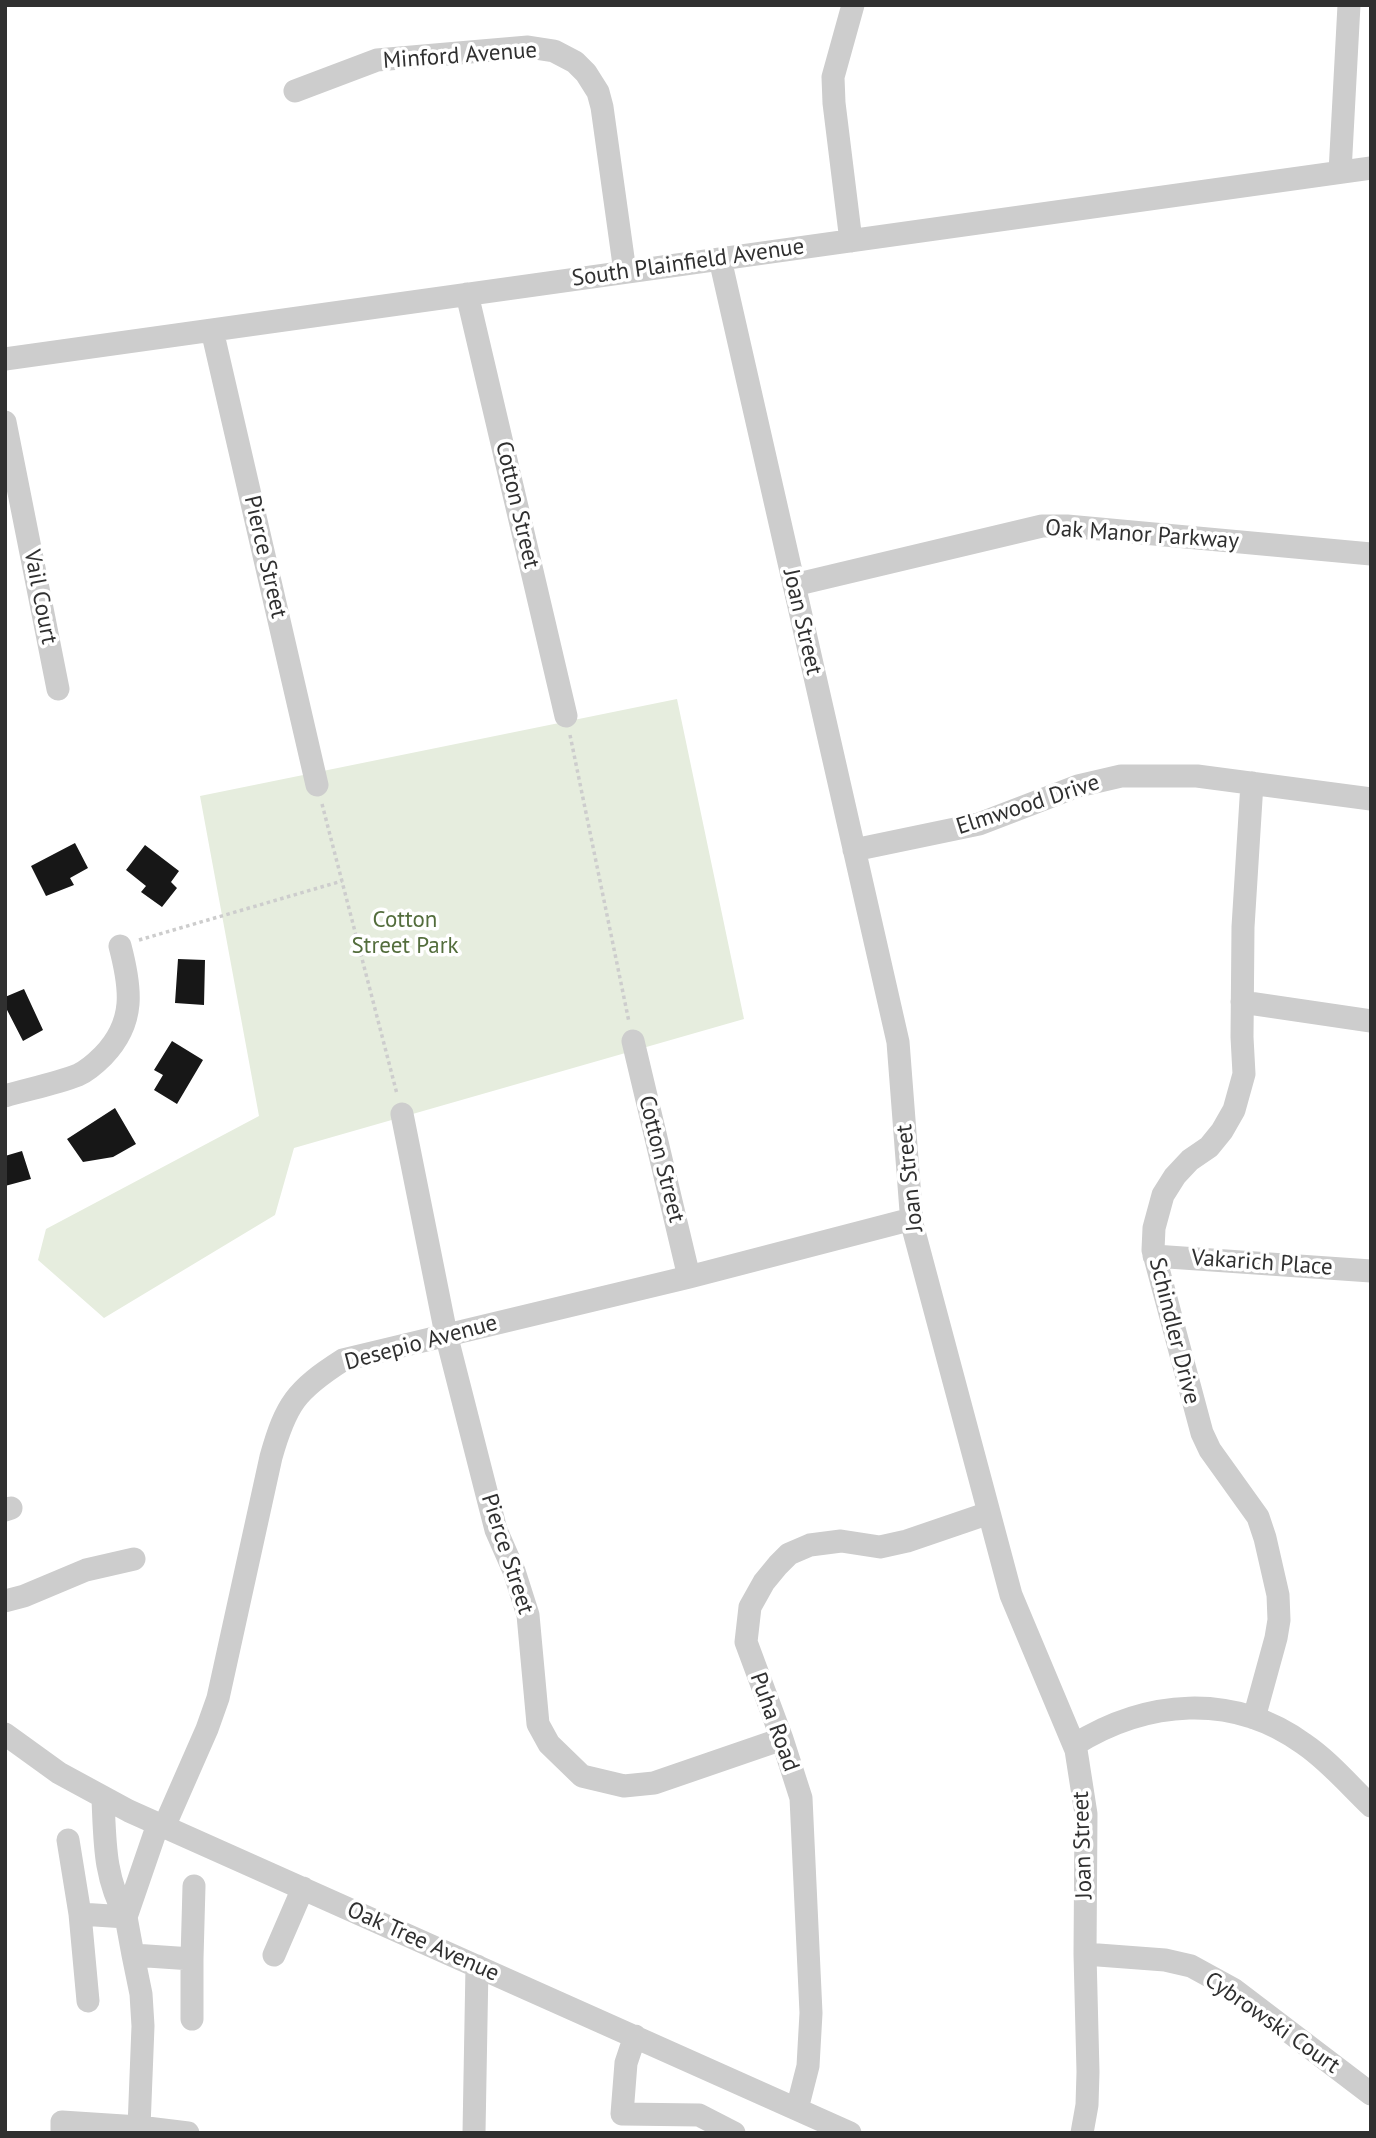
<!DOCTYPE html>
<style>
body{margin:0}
#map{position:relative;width:1376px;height:2138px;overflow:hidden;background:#fff;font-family:"PT Sans",sans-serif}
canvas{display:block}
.frame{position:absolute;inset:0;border:7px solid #303030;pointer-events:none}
</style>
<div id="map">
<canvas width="1376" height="2138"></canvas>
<div class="frame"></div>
</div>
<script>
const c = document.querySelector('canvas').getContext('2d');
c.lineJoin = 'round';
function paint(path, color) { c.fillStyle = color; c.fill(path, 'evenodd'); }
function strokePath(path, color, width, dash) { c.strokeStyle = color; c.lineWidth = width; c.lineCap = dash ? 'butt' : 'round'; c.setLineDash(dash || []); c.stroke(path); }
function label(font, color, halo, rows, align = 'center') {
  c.font = font + ' "PT Sans",sans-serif'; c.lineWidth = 7; c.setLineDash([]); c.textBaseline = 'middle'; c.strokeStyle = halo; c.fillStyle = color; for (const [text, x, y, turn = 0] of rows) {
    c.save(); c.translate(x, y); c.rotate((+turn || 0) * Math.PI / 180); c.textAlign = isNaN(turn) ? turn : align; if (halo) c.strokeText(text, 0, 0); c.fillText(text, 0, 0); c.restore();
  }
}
const green = new Path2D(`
 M677,699L744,1019L294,1148L275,1215L104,1318L38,1260L46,1229L259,1116L200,796Z`);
const building = new Path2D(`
 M75,843L88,868L70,878L74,885L46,896L31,866Z
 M145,845L179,871L171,882L177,888L162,907L141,892L146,886L126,870Z
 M178,959L205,960L204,1005L175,1003Z
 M24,989L43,1030L23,1041L5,1006V997Z
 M172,1041L203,1060L177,1104L154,1090L163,1075L154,1070Z
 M115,1108L136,1144L113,1157L83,1162L67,1139Z
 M22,1151L31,1179L5,1186V1156Z`);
const path = new Path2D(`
 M570,735L629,1022
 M322,804L397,1094
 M139,940L342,881`);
const minor = new Path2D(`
 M295,91L377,60L528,47L554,51L575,62L586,73L598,92L602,107L625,272
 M1340,172L1349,5
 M851,241L834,103L833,77L853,5
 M720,259L898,1042L912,1224L1011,1595L1076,1750L1086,1814L1085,1954L1088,2072L1087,2105L1082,2133
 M467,294L566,716
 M212,330L317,785
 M5,359L1371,168
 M5,422L58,689
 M794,585L1042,526H1067L1371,554
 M1252,783L1243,927L1242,1037L1244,1074L1234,1110L1222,1131L1209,1147L1190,1160L1175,1176L1163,1195L1154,1228L1153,1250L1202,1433L1210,1450L1258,1517L1265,1538L1278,1595L1279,1620L1276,1638L1254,1718
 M854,850L979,824L1078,786L1121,776H1197L1371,799
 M1242,1002L1371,1021
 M633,1041L689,1277
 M5,1096C29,1089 55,1084 78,1075C87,1071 96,1063 103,1056C136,1022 131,988 120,946
 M402,1114L446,1334L496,1530L514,1571L528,1615L538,1724L549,1744L582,1776L624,1786L654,1783L782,1739
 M1154,1256L1371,1271
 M5,1510L11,1508
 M5,1601L24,1596L86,1570L134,1559
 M5,1734L59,1773L129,1811L850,2133
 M1074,1745C1146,1700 1232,1692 1304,1744C1329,1761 1349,1785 1371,1806
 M103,1799C105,1843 104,1877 126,1917L158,1824
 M164,1827L207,1729L218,1698L271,1457C286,1404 296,1390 343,1360L689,1277L912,1219
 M68,1840L80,1914L126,1917L133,1955L192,1959V2019
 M80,1914L88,2001
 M1085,1954L1165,1960L1191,1966L1233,1989L1371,2094
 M133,1955L141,1994L143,2026L139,2127L188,2133
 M274,1955L303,1888
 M192,1959L194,1886
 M635,2036L626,2063L622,2114L699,2115L734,2133
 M797,2109L808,2066L811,2013L801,1798L782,1739L746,1642L750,1607L764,1582L778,1565L789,1554L810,1545L841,1541L880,1547L907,1541L989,1513
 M62,2133V2122L139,2127
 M474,2133L477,1966`);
const streetNames = [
 ["Minford Avenue",460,56,-4],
 ["South Plainfield Avenue",688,263,-8],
 ["Cotton Street",517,505,77],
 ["Oak Manor Parkway",1142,535,4],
 ["Pierce Street",265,557,77],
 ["Vail Court",40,597,79],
 ["Joan Street",802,622,77],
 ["Elmwood Drive",1028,805,-18],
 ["Cotton Street",661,1159,76],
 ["Joan Street",910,1178,-96],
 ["Vakarich Place",1262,1263,4],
 ["Schindler Drive",1174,1331,76],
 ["Desepio Avenue",421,1343,-15],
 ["Pierce Street",507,1554,72],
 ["Puha Road",774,1722,70],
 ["Joan Street",1083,1845,-92],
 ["Oak Tree Avenue",423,1942,24],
 ["Cybrowski Court",1272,2023,35]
];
const parkNames = [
 ["Cotton",405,920],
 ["Street Park",405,946]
];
paint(green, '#e6edde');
paint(building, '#171717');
strokePath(path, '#cdcdcd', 3.5, [3.5, 3.5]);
strokePath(minor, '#cdcdcd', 23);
label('23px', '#303030', '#fff', streetNames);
label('23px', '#536d3c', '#fff', parkNames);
</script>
